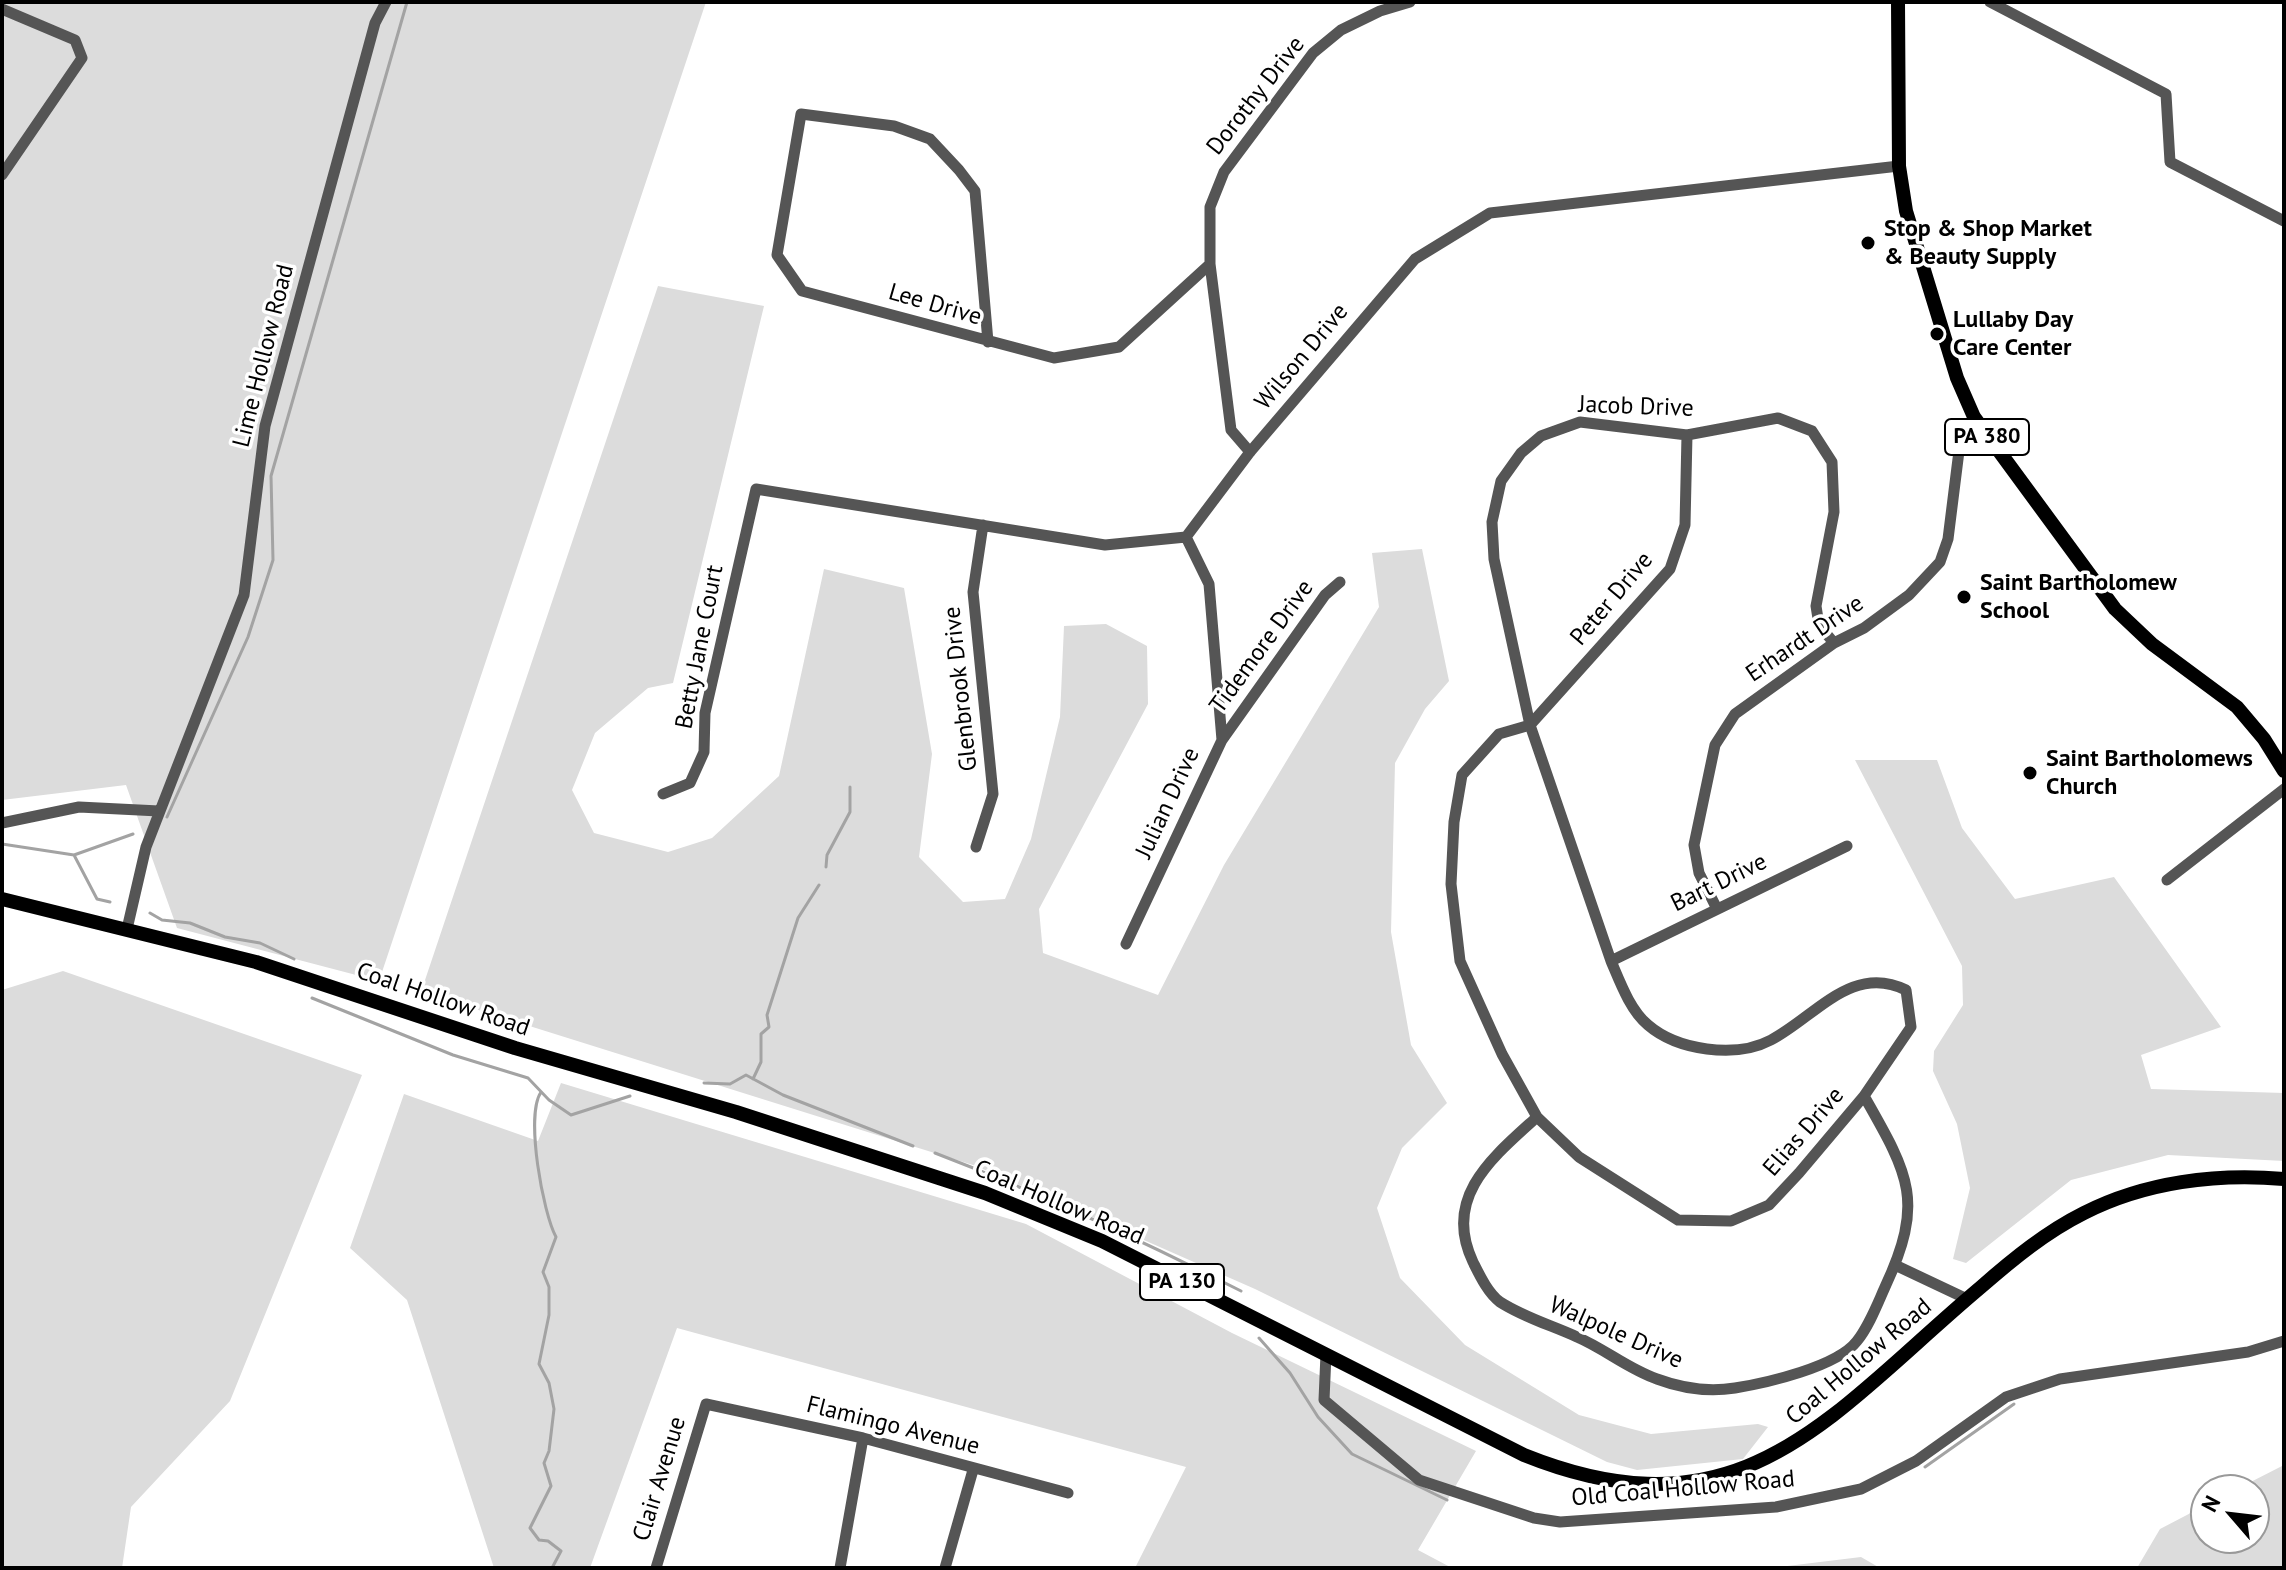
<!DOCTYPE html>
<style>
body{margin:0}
#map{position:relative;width:2286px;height:1570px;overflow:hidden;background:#fff;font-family:"PT Sans",sans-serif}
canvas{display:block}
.frame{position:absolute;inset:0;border:4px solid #000;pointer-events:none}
.north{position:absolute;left:2190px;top:1474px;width:80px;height:80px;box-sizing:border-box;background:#fff;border:2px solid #999;border-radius:50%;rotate:298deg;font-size:22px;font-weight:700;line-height:32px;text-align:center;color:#000}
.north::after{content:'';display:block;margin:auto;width:28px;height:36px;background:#000;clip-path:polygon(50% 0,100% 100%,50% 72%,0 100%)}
</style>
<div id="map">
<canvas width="2286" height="1570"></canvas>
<div class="frame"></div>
<div class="north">N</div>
</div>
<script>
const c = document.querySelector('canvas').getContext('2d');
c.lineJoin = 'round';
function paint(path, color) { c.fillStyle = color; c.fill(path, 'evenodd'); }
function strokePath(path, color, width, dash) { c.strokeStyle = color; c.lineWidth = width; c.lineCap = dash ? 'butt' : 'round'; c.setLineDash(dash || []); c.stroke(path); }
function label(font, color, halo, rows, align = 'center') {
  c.font = font + ' "PT Sans",sans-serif'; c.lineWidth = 7; c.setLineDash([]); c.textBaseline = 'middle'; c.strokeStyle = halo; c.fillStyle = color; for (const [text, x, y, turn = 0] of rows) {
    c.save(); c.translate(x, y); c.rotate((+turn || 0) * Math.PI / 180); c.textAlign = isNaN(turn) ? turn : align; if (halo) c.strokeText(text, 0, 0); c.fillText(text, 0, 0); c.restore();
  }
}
const green = new Path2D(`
 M2,2H706L379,981L177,928L126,785L2,800Z
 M658,286L764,306L673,683L648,688L595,733L572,790L594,833L668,852L712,838L779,776L824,569L904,588L932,754L919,857L963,902L1005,899L1031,839L1060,717L1064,626L1106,624L1147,646L1148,704L1039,909L1043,953L1158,995L1224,865L1379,607L1372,553L1422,549L1449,681L1425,709L1395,763L1391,932L1411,1045L1447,1103L1402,1148L1377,1208L1400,1278L1465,1345L1579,1415L1651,1434L1758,1424L1768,1427L1743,1459L1637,1470L1607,1462L1255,1289L976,1166L421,992Z
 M1855,760H1937L1962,828L2015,899L2114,877L2221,1027L2141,1055L2151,1089L2284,1093V1161L2168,1155L2071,1180L1966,1263L1953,1259L1970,1188L1957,1124L1933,1071L1934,1051L1963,1005L1962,966Z
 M63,971L362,1075L230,1401L131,1507L122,1568H2V990Z
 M561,1083L1026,1224L1232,1333L1476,1451L1418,1550L1452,1568H1135L1186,1467L677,1328L590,1568H494L407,1300L350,1248L404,1094L538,1141Z
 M2284,1465V1568H2137L2160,1529L2206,1505V1538H2254V1490H2235Z
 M1861,1557L1880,1568H1771Z`);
const stream = new Path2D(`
 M167,817L248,637L273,560L271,476L407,2
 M2,844L74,855L133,834
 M74,855L97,899L110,902
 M826,867L827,855L850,812V787
 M150,913L162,920L190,923L225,937L260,943L294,959
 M312,998L453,1055L528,1078L549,1100L571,1115L630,1096
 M753,1079L761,1062V1034L769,1027L767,1015L798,918L819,885
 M704,1083L730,1084L746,1075L783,1095L913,1146
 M541,1092C525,1116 543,1213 556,1237L543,1272L549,1287V1315L539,1364L549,1383L554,1409L549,1451L544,1463L551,1486L530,1528L539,1540L548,1541L561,1551L552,1568
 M935,1153C1042,1194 1139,1239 1241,1291
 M1259,1338L1290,1373L1318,1417L1352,1454L1447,1500
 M1925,1467L2014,1404`);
const minor = new Path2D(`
 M1990,2L2166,94L2170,162L2284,221
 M2,9L75,40L82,58L2,175
 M988,342L975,191L959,170L930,139L894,126L801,114L777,255L802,291L1054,358L1119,347L1210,264
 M1250,452L1231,430L1210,264V207L1224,172L1313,53L1341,30L1380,11L1410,2
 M1530,725L1499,734L1462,775L1454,822L1451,884L1460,961L1502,1054L1537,1117L1579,1157L1678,1220L1731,1221L1769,1205L1799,1173L1864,1096L1911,1027L1906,990C1852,963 1815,1017 1771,1040C1735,1059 1677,1050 1648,1025C1630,1010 1620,982 1611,961L1530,725L1494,559L1492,522L1501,481L1521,453L1541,436L1580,422L1687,435L1778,418L1812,431L1832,462L1834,512L1816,606L1819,625L1834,643
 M1530,725L1670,569L1685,525L1687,435
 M1222,740L1325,595L1340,582
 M663,794L690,783L704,752L705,713L756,489L1105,545L1186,537L1250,452L1415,259L1490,213L1899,166
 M2,823L79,807L159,811
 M976,847L993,794L973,592L983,525
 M2167,880L2284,789
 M1716,907L1699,873L1694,845L1715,745L1735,714L1834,643L1864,628L1909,595L1940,562L1948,539L1959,451L1974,417
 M127,929L146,847L244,595L265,426L375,23L386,2
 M1126,944L1222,740L1209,584L1186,537
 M1611,961L1847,846
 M1537,1117C1493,1157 1442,1197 1473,1262C1480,1276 1488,1293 1500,1302C1525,1318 1551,1325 1577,1337C1605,1349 1628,1369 1657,1379C1681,1388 1709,1392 1735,1388C1766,1383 1837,1367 1857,1341C1869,1326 1877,1305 1885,1287C1925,1201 1909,1175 1864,1096
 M1895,1265L1967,1299
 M1326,1354L1324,1400L1419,1480L1534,1518L1560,1522L1776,1507L1861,1489L1916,1461L2006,1397L2060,1379L2248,1352L2284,1341
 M656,1568L706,1404L863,1438L1068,1493
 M840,1568L863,1438
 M945,1568L973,1470`);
const major = new Path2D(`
 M1898,2L1899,166L1906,211L1957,378L1974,417L2115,609L2152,644L2237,707L2264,739L2284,771
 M2,899L256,962L515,1048L736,1112L985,1193L1102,1241L1524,1455C1743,1543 1830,1414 1981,1287C2013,1259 2046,1232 2084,1213C2145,1182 2216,1173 2284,1179`);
const markers = [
 [1868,243,8,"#000"],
 [1937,334,8,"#000"],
 [1964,597,8,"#000"],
 [2030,773,8,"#000"]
];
const shields = [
 [1987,437,84],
 [1182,1282,84]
];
const shieldNames = [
 ["PA 380",1987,437],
 ["PA 130",1182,1282]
];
const streetNames = [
 ["Dorothy Drive",1256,96,-52],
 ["Lee Drive",935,305,16],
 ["Lime Hollow Road",264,356,-76],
 ["Wilson Drive",1302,357,-50],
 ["Jacob Drive",1636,407,2],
 ["Peter Drive",1612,599,-50],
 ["Erhardt Drive",1805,639,-34],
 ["Betty Jane Court",700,647,-79],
 ["Tidemore Drive",1262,647,-54],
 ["Glenbrook Drive",961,689,-96],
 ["Julian Drive",1168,803,-65],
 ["Bart Drive",1719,883,-26],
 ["Coal Hollow Road",443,1000,19],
 ["Elias Drive",1804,1132,-49],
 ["Coal Hollow Road",1059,1203,23],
 ["Walpole Drive",1616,1333,24],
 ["Coal Hollow Road",1859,1362,-40],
 ["Flamingo Avenue",893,1426,14],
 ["Clair Avenue",660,1479,-73],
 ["Old Coal Hollow Road",1683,1489,-5]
];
const poiNames = [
 ["Stop & Shop Market",1884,229],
 ["& Beauty Supply",1884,257],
 ["Lullaby Day",1953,320],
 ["Care Center",1953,348],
 ["Saint Bartholomew",1980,583],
 ["School",1980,611],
 ["Saint Bartholomews",2046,759],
 ["Church",2046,787]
];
paint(green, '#dcdcdc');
strokePath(stream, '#a3a3a3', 3);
strokePath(minor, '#555', 11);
strokePath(major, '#000', 14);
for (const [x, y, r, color] of markers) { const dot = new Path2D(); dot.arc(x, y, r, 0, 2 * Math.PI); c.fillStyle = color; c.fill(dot); strokePath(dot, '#fff', 3); }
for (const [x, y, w] of shields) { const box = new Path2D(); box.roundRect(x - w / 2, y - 18, w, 36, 6); c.fillStyle = '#fff'; c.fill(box); strokePath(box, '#000', 2); }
label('bold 22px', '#000', null, shieldNames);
label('24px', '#000', '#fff', streetNames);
label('bold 24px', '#000', '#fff', poiNames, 'left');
</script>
